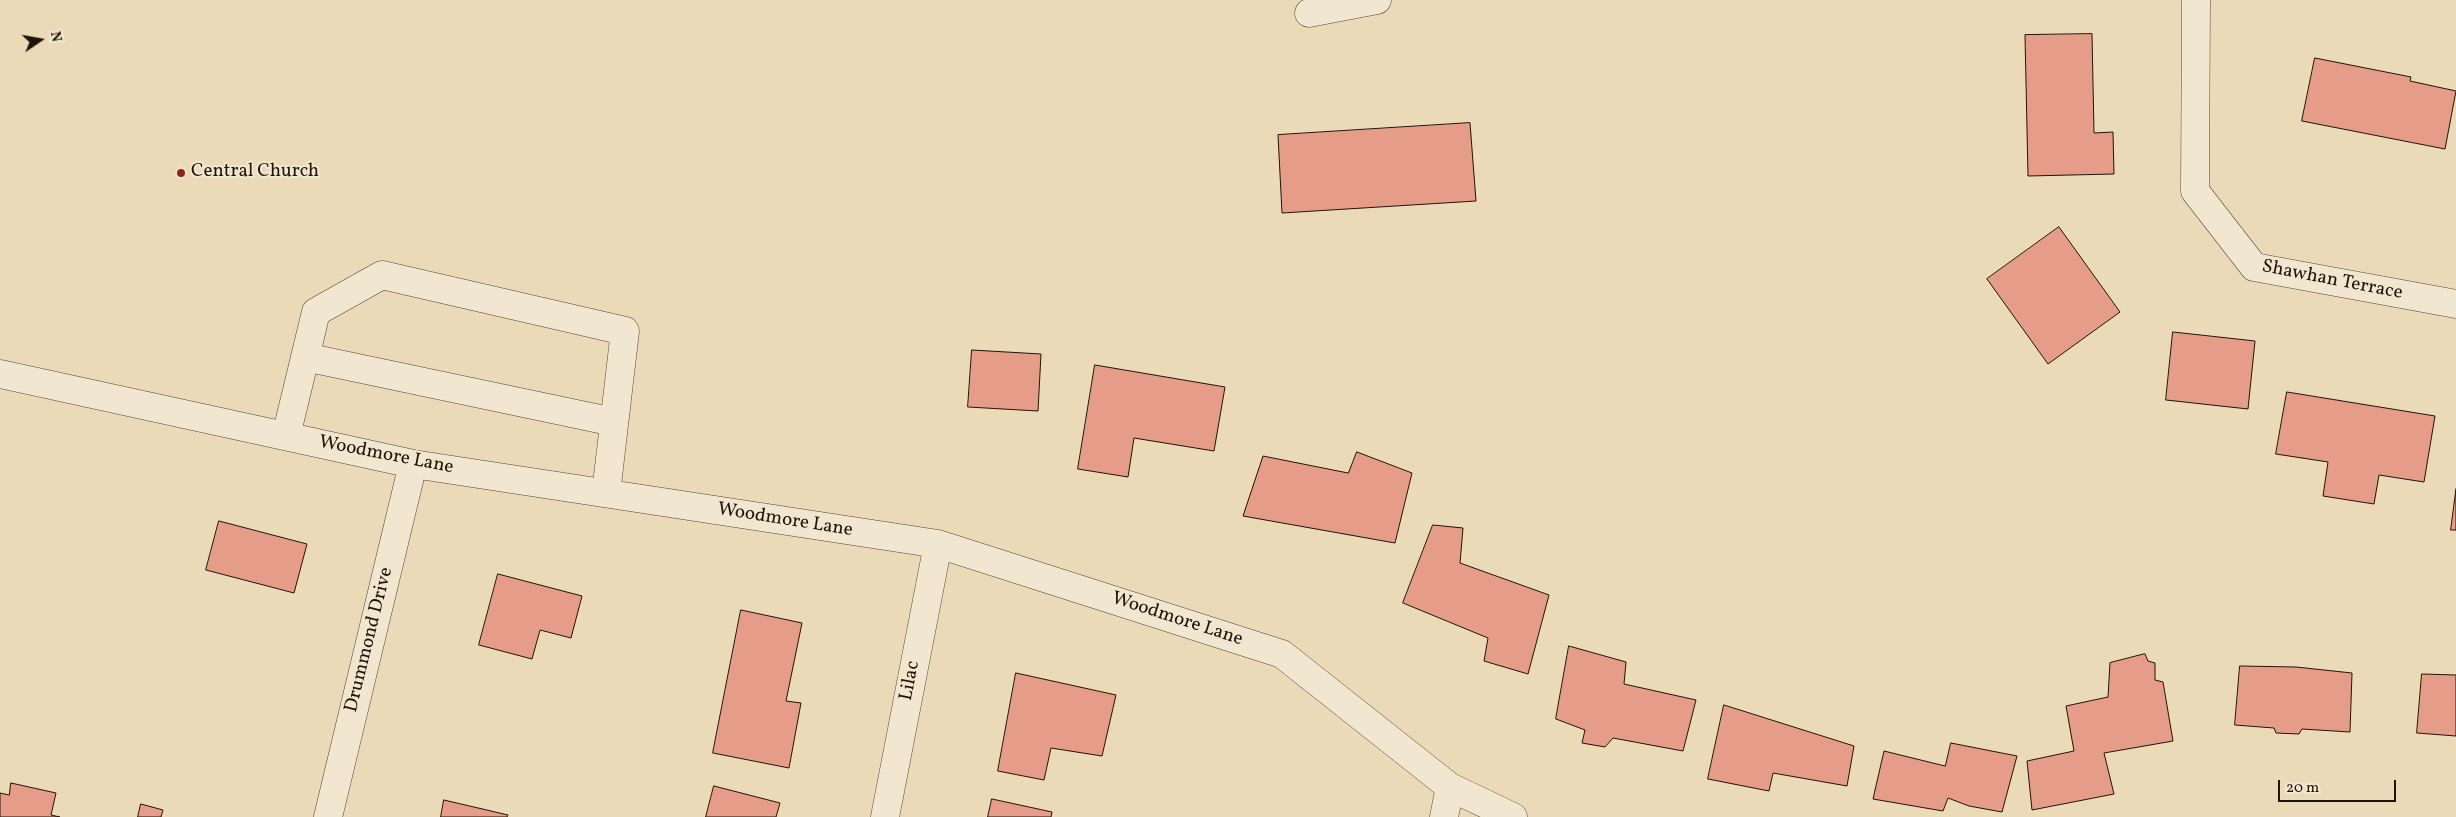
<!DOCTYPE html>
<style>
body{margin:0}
#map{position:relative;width:2456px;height:817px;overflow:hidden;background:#eadab8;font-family:Vollkorn,serif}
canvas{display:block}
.north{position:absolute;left:15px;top:15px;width:50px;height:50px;-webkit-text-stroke:4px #f1e7d1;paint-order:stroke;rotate:78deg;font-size:14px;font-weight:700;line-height:20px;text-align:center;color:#221307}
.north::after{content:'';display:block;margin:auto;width:18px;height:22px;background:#221307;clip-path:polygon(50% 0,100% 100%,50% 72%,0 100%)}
.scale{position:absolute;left:2278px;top:780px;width:118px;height:22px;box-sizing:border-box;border:2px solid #221307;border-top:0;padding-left:6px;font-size:15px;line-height:18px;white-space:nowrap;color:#221307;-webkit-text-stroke:4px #f1e7d1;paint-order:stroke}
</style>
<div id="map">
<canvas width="2456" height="817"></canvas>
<div class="north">N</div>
<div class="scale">20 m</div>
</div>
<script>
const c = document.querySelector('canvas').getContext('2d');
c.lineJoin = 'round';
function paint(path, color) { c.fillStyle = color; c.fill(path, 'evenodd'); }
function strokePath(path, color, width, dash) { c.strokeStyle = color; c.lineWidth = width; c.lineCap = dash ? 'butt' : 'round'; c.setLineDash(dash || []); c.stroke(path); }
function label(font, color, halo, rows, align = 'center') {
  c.font = font + ' Vollkorn,serif'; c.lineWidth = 4; c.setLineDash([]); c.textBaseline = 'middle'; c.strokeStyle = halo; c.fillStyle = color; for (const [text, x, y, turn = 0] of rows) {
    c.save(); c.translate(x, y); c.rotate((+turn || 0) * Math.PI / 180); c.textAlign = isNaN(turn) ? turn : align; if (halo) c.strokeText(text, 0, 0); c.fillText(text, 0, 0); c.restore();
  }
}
const building = new Path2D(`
 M2092,34L2094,133L2113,132L2114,174L2028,176L2025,35Z
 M2315,58L2411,77L2410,81L2456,91L2445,149L2302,121Z
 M1470,123L1476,201L1282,213L1278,135Z
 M2059,227L2120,312L2048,364L1987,279Z
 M2173,332L2255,341L2248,409L2166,400Z
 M972,350L1041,354L1038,411L968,407Z
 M1095,365L1225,387L1214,451L1134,438L1128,477L1078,469Z
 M2287,392L2435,416L2424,482L2379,475L2374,504L2323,496L2328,462L2276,454Z
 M1357,452L1412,473L1395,543L1243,516L1263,456L1348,473Z
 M2456,489V530H2451Z
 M219,521L307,544L294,593L206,570Z
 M1433,525L1463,528L1460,563L1549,595L1528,674L1484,661L1488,638L1403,603Z
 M498,574L582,596L571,638L540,630L532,659L479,645Z
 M741,610L802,623L786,701L801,703L789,768L713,753Z
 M1569,646L1626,662L1624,684L1696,700L1683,751L1613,738L1605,747L1582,743L1585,730L1556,719Z
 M2145,654L2148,661L2155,663V680L2163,682L2173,741L2104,753L2114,794L2032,810L2027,761L2074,751L2066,706L2108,697L2110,663Z
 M2240,666L2296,667L2352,673L2350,732L2302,729L2299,734L2276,733L2274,728L2235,725Z
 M1016,673L1116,695L1102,756L1051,748L1044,780L998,771Z
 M2422,674L2456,675V736L2417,733Z
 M1724,705L1854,746L1847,786L1773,773L1769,791L1708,779Z
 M1951,743L2017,756L2002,812L1969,806L1948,798L1943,811L1873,799L1884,751L1945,766Z
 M11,783L56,793L51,815L60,817H0V793L9,795Z
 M714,786L780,803L776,817H706Z
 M992,799L1052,812L1051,817H988Z
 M444,800L508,815L507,817H441Z
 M141,804L163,810L161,817H138Z`);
const minor = new Path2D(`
 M2196,0L2195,191L2254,267L2456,304
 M1309,13L1377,0
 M305,357L614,422
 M0,374L413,464L938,544L1282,654L1450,787L1513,817
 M286,436L316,312L382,275L625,331L606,493
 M328,817L413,464
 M885,817L938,544
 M1444,817L1450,787`);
const markers = [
 [181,173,5,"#8f2418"]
];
const poiNames = [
 ["Central Church",191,173]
];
const streetNames = [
 ["Shawhan Terrace",2332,281,11],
 ["Woodmore Lane",386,456,11],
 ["Woodmore Lane",785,521,9],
 ["Woodmore Lane",1177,620,18],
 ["Drummond Drive",370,640,-76],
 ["Lilac",911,681,-79]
];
paint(building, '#e59d8a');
strokePath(building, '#221307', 1);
strokePath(minor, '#544533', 29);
strokePath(minor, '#f1e7d1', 28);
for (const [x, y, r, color] of markers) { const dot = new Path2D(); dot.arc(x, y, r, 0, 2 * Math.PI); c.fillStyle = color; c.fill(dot); strokePath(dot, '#f1e7d1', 2); }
label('19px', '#221307', '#f1e7d1', poiNames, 'left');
label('19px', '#221307', '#f1e7d1', streetNames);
</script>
